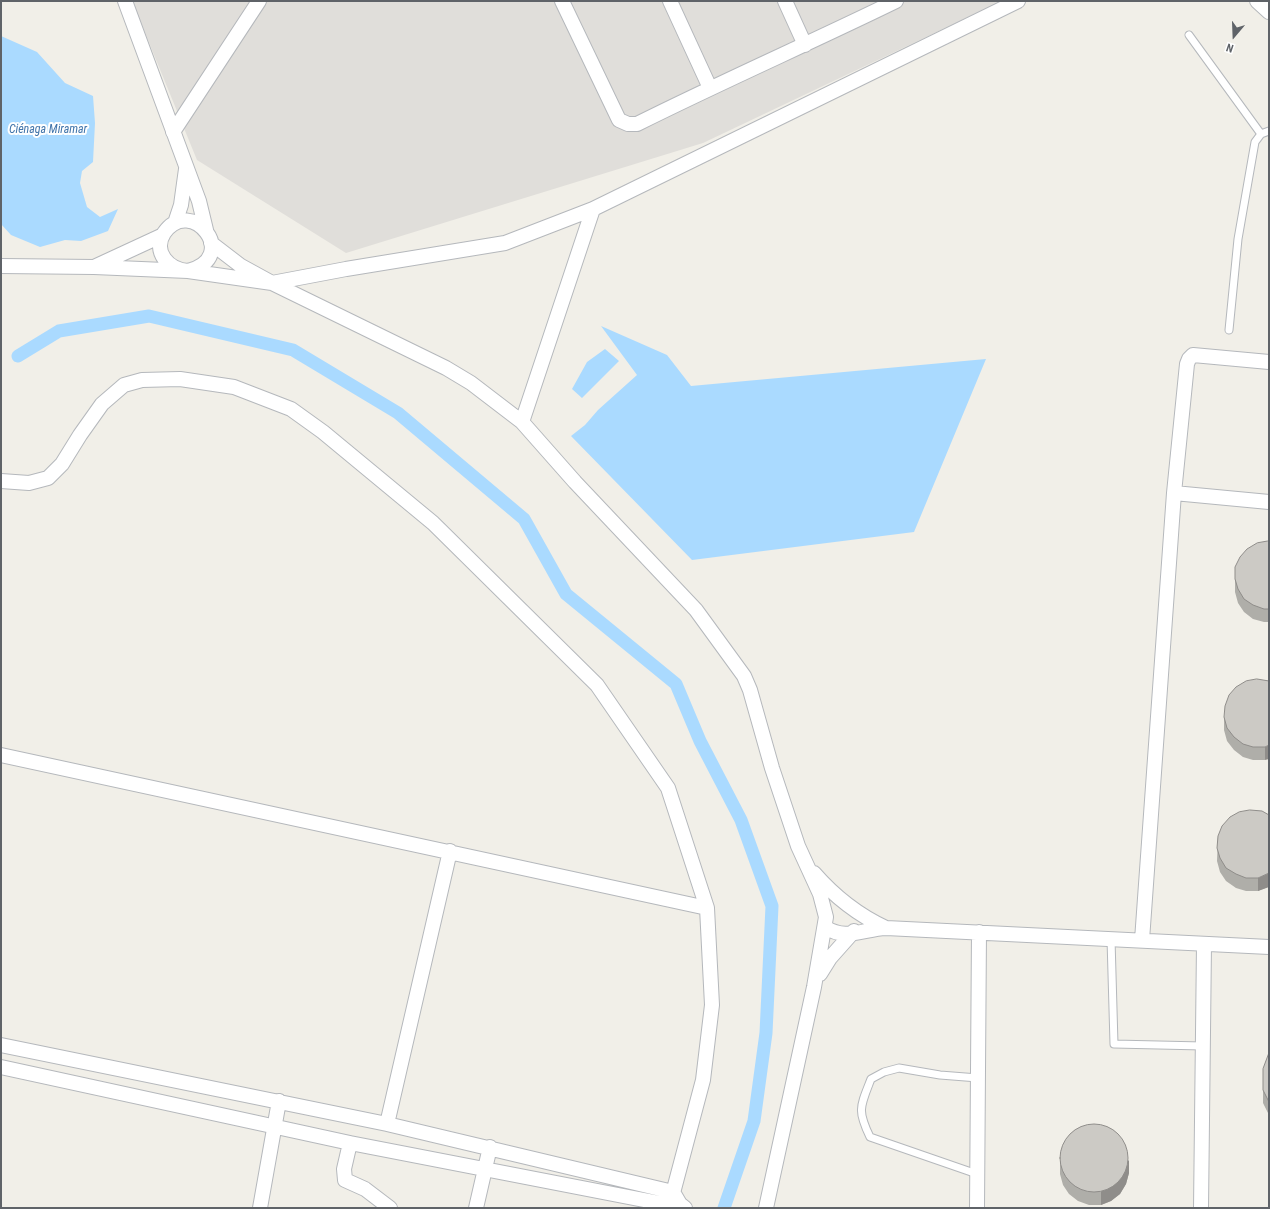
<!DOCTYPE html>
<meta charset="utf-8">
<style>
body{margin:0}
#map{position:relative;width:1270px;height:1209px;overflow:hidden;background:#f1efe8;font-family:"Roboto Condensed",sans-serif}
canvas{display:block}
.frame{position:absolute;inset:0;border:2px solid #5f6368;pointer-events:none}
.north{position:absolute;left:1214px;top:16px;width:40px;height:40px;-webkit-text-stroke:3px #fff;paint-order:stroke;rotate:199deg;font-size:11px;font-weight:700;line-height:16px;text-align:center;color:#5f6368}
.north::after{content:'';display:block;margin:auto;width:14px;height:18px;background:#5f6368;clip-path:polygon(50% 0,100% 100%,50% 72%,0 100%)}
</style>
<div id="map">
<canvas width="1270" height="1209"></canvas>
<div class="frame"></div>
<div class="north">N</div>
</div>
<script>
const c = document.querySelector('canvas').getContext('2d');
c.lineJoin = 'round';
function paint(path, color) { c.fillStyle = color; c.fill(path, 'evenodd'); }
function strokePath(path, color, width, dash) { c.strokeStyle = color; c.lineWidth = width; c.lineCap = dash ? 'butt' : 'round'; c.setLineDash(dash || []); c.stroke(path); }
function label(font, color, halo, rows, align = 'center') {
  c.font = font + ' "Roboto Condensed",sans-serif'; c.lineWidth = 4; c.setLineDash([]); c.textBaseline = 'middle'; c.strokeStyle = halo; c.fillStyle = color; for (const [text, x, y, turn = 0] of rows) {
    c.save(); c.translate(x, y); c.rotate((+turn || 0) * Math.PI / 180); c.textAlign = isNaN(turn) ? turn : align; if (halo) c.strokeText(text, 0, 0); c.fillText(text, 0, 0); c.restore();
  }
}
const industrial = new Path2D(`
 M132,1H1002L703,143L346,253L197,160Z`);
const water = new Path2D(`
 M1,36L37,52L65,83L93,96L95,123L93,162L82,171L80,183L87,207L100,217L118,209L108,231L81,241L65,240L40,247L11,235L1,224Z
 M601,326L667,355L691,386L986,359L914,532L692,560L571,436L585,425L598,410L637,375Z
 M605,349L619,361L582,398L572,389L587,362Z`);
const canal = new Path2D(`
 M18,356L59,331L149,316L293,350L398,413L524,519L566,594L676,684L700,741L741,820L772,906L766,1033L754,1121L724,1208`);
const service = new Path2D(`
 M1189,35L1261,134
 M1229,330L1238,239L1255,142L1261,134L1269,131
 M1111,939L1114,1044L1203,1046
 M977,1174L870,1137C857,1110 860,1107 871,1079L884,1072L899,1068L940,1075L978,1078`);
const minor = new Path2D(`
 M125,1L199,201L206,230
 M562,1L619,120L628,124H637C723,81 810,43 896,1
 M670,1L710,88
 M785,1L805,45
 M1257,1L1269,12
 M173,132L259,1
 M175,223L181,205L186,169
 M211,243L241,266L272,283L446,368L471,383L522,422L575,482L696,610L744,676L750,690L772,768L798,846L820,894L826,917L814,987L766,1208
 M1,266L94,267L188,271C242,257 191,194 164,233C152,252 169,270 188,271L272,283L346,269L505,243L593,209L1018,1
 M96,266L163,235
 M522,422L593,209
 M1,481L29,483L48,478L62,464L80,435L102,404L124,385L142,380L180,379L234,387L291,409L323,432L433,523L597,685L668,788L707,908L712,1005L703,1080L669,1208
 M1174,493L1269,502
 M1,755L707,908
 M814,873C834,896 858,915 886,928
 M825,927C845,941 864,929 886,928L1269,947
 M1142,940L1174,493L1187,364L1189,359L1193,355L1269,362
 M820,974L830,958L854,931
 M1,1045L387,1124L673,1192L680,1204L685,1208
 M1,1067L350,1143L670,1205L679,1204
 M387,1124L450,851
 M350,1143L344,1169L345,1180L365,1189L390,1208
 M260,1208L279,1101
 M476,1208L490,1147
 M977,1208L979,932
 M1201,1208L1204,944`);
const wall = new Path2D(`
 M1269,541V622H1264L1253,619L1244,612L1238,603L1235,592V579Z
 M1269,681L1265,760H1253L1243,757L1234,750L1227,741L1224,730V717Z
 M1218,836L1268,887L1258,891H1246L1236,888L1226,881L1220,872L1217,861Z
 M1269,1053V1115L1263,1103V1069Z
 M1060,1161L1129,1173L1126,1184L1120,1194L1111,1201L1101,1205H1089L1078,1201L1069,1194L1063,1185L1060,1174Z`);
const shadedWall = new Path2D(`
 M1269,745V759L1265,760V747Z
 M1269,873V887L1258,891V878Z
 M1129,1160V1173L1126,1184L1120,1194L1111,1201L1101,1205V1191Z`);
const building = new Path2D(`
 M1268,541H1269V609H1264L1253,605L1244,599L1238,589L1235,579V567L1240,557L1247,549L1257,543Z
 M1257,679L1269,681V745L1265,747H1253L1243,744L1234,737L1227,728L1224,717L1225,706L1229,695L1236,687L1246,681Z
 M1250,810L1262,811L1269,815V873L1258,878H1246L1236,874L1226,868L1220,858L1217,848L1218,836L1222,826L1230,817L1239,812Z
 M1269,1053V1102L1263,1090V1069Z
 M1060 1158a34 34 0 1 1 68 0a34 34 0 1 1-68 0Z`);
const waterNames = [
 ["Ciénaga Miramar",48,130]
];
paint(industrial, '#e0deda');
paint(water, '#aadaff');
strokePath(canal, '#aadaff', 13);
strokePath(service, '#b5b8bc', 9);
strokePath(minor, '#b5b8bc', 16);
strokePath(service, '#fff', 7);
strokePath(minor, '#fff', 14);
paint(wall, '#afaea9');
paint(shadedWall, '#8f8d8a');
paint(building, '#cccac5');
strokePath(building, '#8f8d8a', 1);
label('italic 12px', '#4174aa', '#fff', waterNames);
</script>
